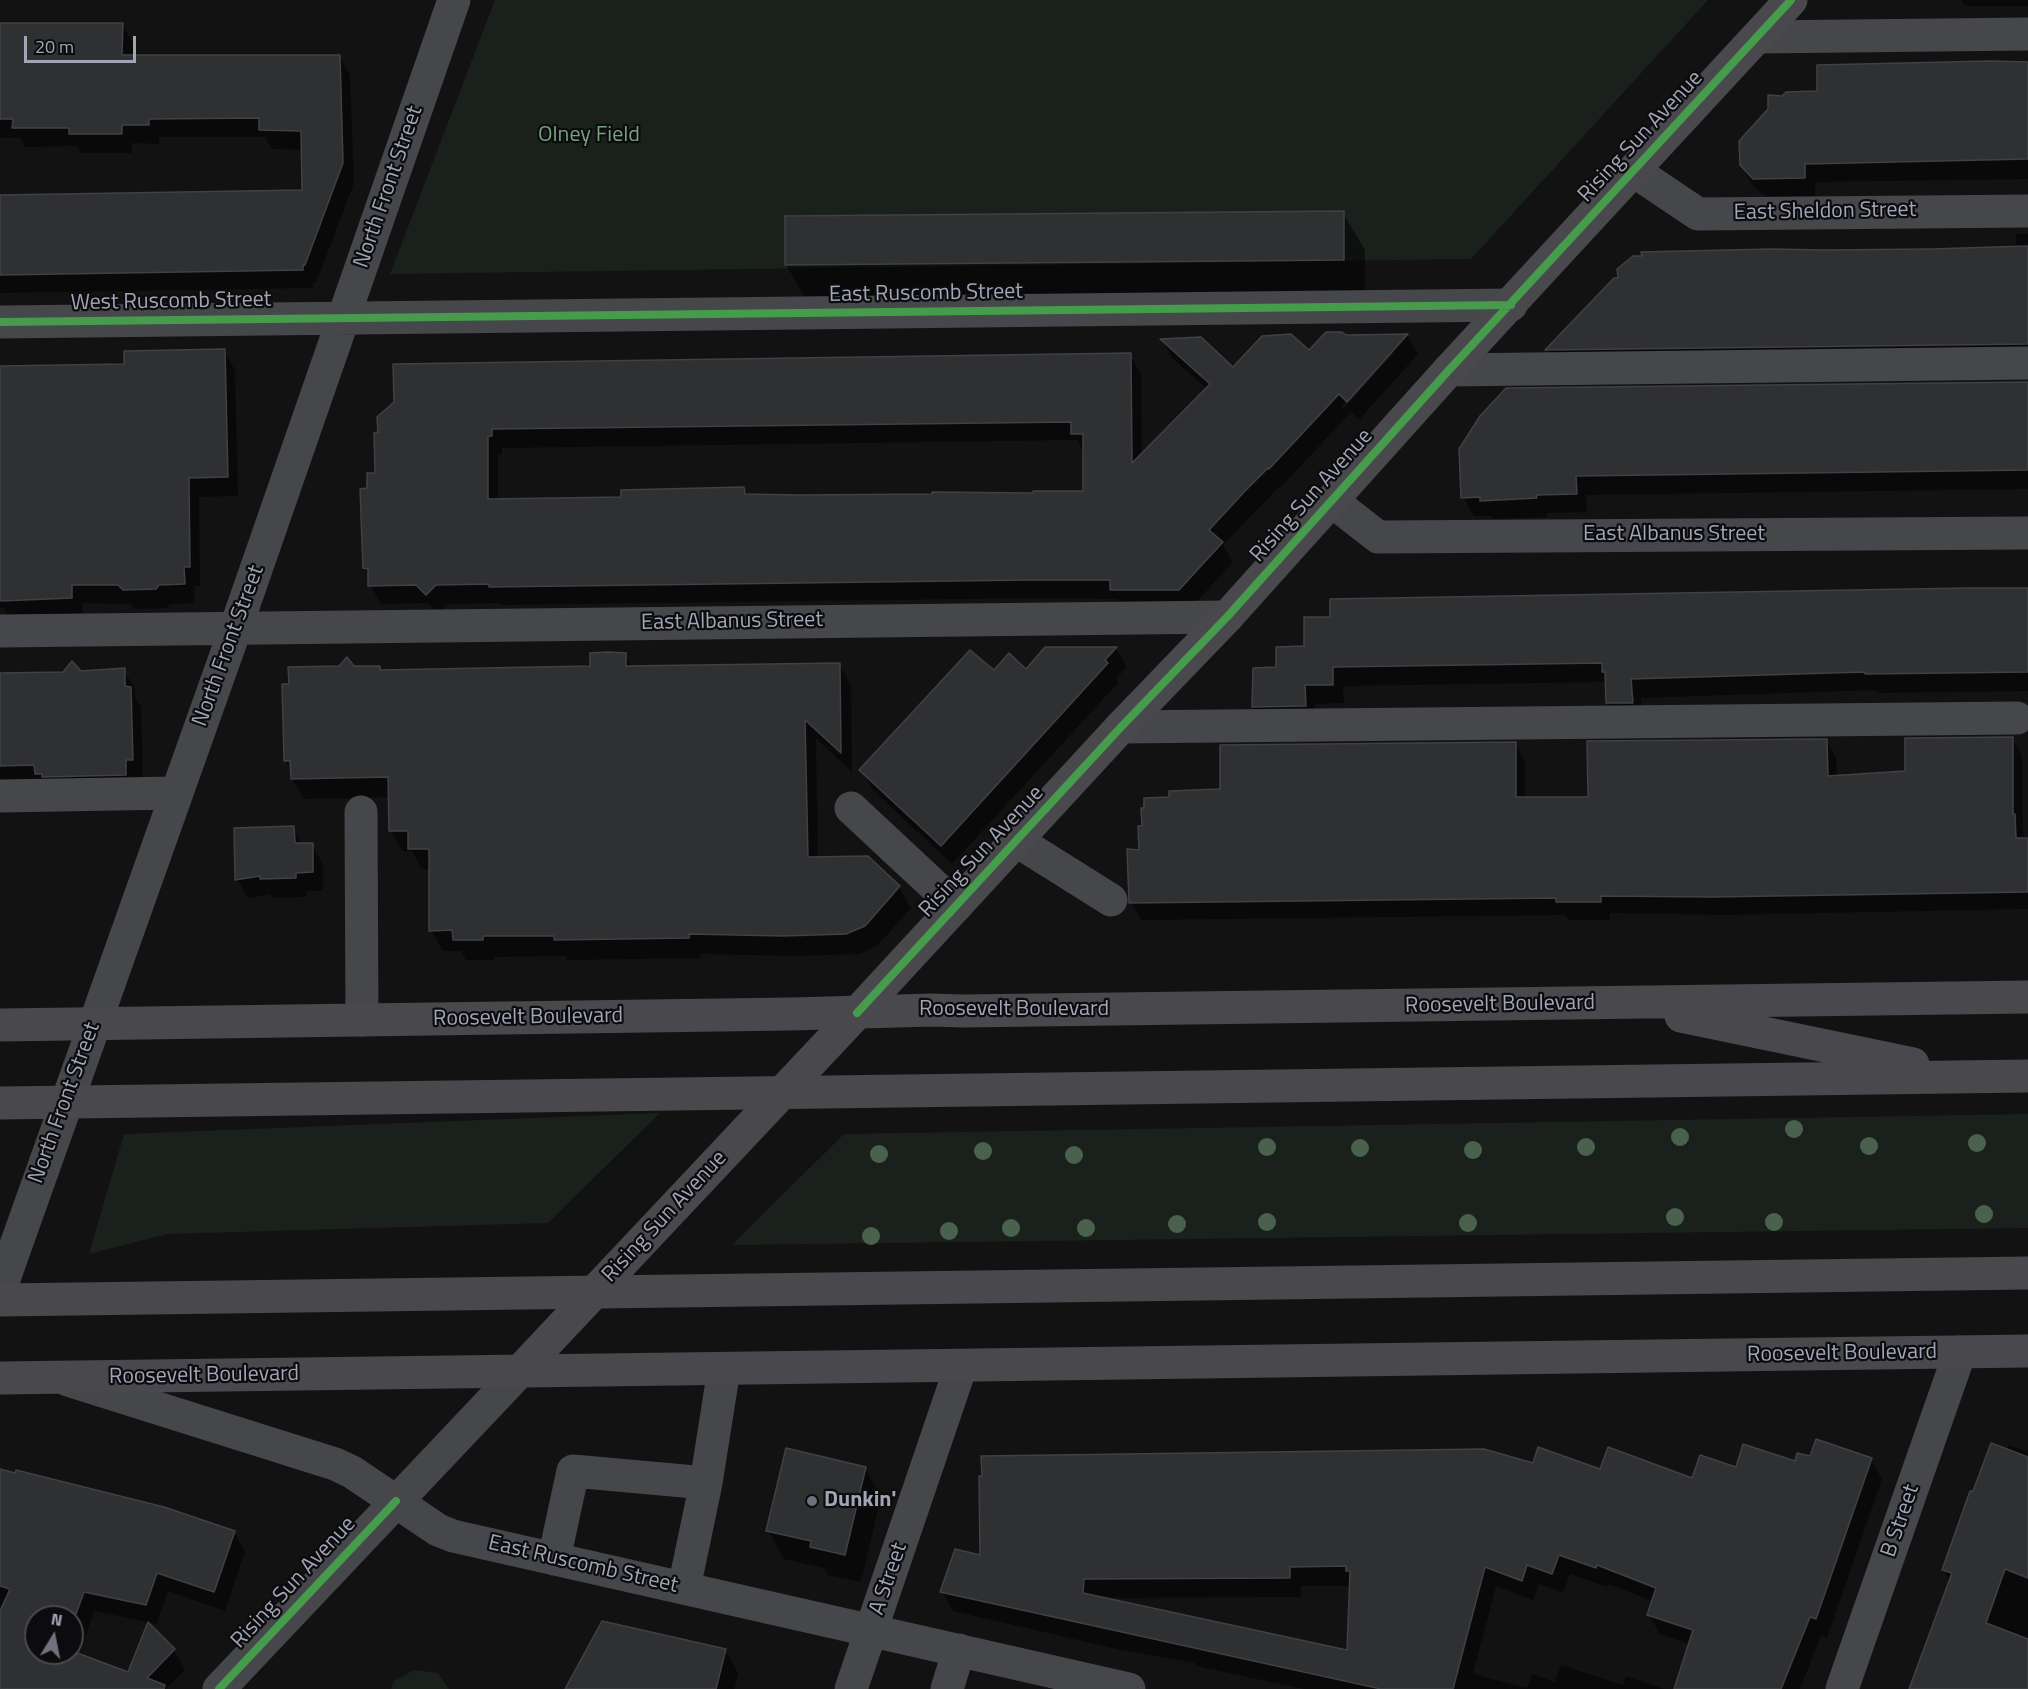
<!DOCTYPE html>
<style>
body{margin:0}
#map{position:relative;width:2028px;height:1689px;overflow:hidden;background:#121212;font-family:"Titillium Web",sans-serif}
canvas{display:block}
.north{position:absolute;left:24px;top:1605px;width:60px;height:60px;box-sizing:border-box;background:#0c0c0e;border:2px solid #484951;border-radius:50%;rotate:10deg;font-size:16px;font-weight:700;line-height:24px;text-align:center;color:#a1a5b5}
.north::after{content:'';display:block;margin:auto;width:21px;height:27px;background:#6f727c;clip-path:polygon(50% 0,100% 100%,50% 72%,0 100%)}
.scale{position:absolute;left:24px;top:36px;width:112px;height:27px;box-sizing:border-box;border:3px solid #a1a5b5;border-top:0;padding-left:8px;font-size:18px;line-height:21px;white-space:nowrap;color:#a1a5b5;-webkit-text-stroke:4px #0c0c0e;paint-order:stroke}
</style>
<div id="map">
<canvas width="2028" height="1689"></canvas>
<div class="north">N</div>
<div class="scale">20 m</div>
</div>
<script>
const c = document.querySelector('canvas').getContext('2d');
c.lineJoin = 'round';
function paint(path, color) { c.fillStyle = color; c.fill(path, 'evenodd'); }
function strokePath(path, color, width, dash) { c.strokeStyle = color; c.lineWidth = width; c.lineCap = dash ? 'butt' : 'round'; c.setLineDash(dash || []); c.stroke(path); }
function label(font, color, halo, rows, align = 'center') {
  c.font = font + ' "Titillium Web",sans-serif'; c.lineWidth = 4.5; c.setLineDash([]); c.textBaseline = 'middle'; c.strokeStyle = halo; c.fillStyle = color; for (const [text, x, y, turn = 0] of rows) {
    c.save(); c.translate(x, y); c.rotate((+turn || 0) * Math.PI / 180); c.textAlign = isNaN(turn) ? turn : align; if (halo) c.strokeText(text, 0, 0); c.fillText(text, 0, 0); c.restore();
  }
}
const green = new Path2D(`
 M495,0H1708L1471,259L390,274Z
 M660,1113L548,1223L167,1234L89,1254L124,1134Z
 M2028,1114V1228L732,1245L844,1134Z
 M414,1670L438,1673L449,1689H391L394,1681Z`);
const shadow = new Path2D(`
 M1961,0H2028V6H1965Z
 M122,24L133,43V57L339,56L350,75L354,183L316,283H313V288L0,293V196L304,192L303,150L272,149L265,137H159V144L132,143V153H81L77,146L25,147L20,138H0V25Z
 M2028,62V179L1815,182V196L1766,197L1752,185L1741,165L1782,97Z
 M1343,213L1365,250V297L808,302L786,265Z
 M2016,234H2028V363L1558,369L1547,350L1614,279L2016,248Z
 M1408,336L1418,354L1359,420L1351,412L1281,487L1280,486L1223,545L1233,562L1190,609L1123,608L1117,599L1040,598L501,605L499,603L447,604L438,613L428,603L381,604L370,585L369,577L364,568L369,490L377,474L375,434L1130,355L1141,374L1142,456L1207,389L1172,358L1162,340L1233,369L1309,352L1346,337ZM1389,353H1394L1343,409L1341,407ZM1077,440L1084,453L1085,492L1035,494L748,496L743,488L622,499L498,500V455H502V448Z
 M224,351L235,370L238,496L199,497L200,586H194L195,603L170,604L167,608L135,609L131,604L82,603V617L11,620L4,608H0V367L126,366Z
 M2028,383V489L1586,495L1587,512L1546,513L1547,517L1493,519L1491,516H1474L1463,497Z
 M2028,589V691L1878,693L1876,690L1641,698L1643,722H1619L1608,703L1607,682L1343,686L1344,703L1315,704L1316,725L1264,726L1253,707L1254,669Z
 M1046,648H1116L1127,667L1116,679L1118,683L952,864L872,789L861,770L1026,672Z
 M625,655L632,668L839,665L851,685L852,772L816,738L818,859L867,858L899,887L911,908L877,946L859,954L796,956L700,954V958L567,960L565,956L494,957V960H466L461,951H443L431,930V869H422L412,851H403L391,831L390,797L304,799L292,779V772L285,760L353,668H379L381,671L592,668Z
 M124,670L135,689V697L141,707L143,779L0,784V680Z
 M2012,738L2022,756L2023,830L2025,839H2028V909L1722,915L1610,913V920H1568L1565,915L1141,920L1131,902L1143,827L1171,798L1515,743L1525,761V799L1589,798L1826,740L1836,758L1837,777L1907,772Z
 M293,828L303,845H312L323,864V891H306V897L272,898L270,894L248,898L237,879Z
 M2009,1445L2028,1452V1689H1911L1950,1581L1943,1569L1974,1493L2007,1450Z
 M1811,1458L1871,1460L1882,1479L1827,1638L1821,1636L1800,1689H1675L1690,1644L1660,1634L1649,1615L1653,1601L1608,1584L1607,1587L1570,1574L1563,1593L1539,1584L1533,1600L1496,1586L1473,1674L1527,1688L1532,1674L1555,1682L1561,1665L1623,1685L1626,1676L1664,1689H1304L1196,1666L1195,1663L1121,1650L953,1611L942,1591L982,1557L1534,1465L1693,1480L1737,1469L1796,1463ZM1301,1586H1351L1349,1651L1106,1598L1301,1597Z
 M865,1468L881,1497L861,1582L828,1575L824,1568L784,1559L768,1530Z
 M0,1471L234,1532L245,1552L225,1611L168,1591L157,1624L94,1611L79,1656L129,1674L148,1625L174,1650L185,1670L166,1689H0ZM36,1617H72V1653H36Z
 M725,1650L738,1673L734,1689H567Z`);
const building = new Path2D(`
 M0,23H123L122,55H340L343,163L305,265H303V270L0,275V195L302,190L301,131L259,130V118L149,119V125H122V134H69V128H12L13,119H0Z
 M1990,61L2028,62V159L1805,164V178L1753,179L1740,165L1739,141L1768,109V95L1782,96L1786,92L1817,91V65Z
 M1344,211V260L785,265V216Z
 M2028,246V344L1545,350L1614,278H1618L1617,269L1633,256H1642L1641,252L1771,249L1823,250L1931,249Z
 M1326,332H1342L1346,335L1408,334L1347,402L1339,394L1269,469L1268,468L1245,491L1209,530L1223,542L1179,590H1110V580H1029L489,587V584L436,585L426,595L416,585L368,586V569L363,568L360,489L367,488V473H375L374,433L378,432L377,417L394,402L393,364L1131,353L1132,463L1210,384L1160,339L1201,337L1233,367L1262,336L1291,334L1309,350ZM1071,422V434H1083V491H1033V493L932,492V494L798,495L745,494L744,487L621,490V497L488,499V436H492V429Z
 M225,349L228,477L189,478L190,567H184L185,584L159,585L156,589L123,590L118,585H72V598L0,601V366L124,364V351Z
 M2028,382V470L1576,476L1577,494L1536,495L1537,498L1480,501V497L1461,498L1459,449L1480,416L1506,388Z
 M1968,588H2028V672L1865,674V672L1631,679L1633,703H1606L1605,672H1602V663L1333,667V685H1305L1306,706L1252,707L1253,668L1276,667V647L1304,646V617H1330V599Z
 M1045,647H1117L1105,660L1108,663L941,846L859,770L970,650L994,670L1009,653L1026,669Z
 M607,652L626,653V666L840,663L841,753L805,720L808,857L868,856L900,886L865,926L846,934L783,936L689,934V938L554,940V936H483V940H453L452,930L429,931V849H408V831H389L388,777L291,779L290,761H284L282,684H289L288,667L339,666L347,657L354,666H380V670L590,666V653Z
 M72,661L81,671L125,668V686L131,687L133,760H126V775L42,777V774H35L34,765L0,766V673L63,672Z
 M2013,737V814H2015L2016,838H2028V892L1711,897L1601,896V902H1556V898L1129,903L1127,849L1139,850L1138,826H1142L1141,808H1144V798L1169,797V791L1220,789V745L1516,742V797H1588L1587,741L1827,739L1828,776L1905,771V738Z
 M294,826L295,843H313V872L296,873V878L260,879V876L235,880L234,828Z
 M1816,1439L1872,1458L1816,1619L1810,1617L1781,1689H1674L1693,1630L1647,1615L1656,1588L1597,1565L1596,1568L1559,1555L1552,1574L1527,1565L1522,1581L1485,1567L1453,1689H1381L940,1592L955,1549L980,1555L979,1476H982L981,1456L1484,1449L1533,1463L1538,1447L1600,1469L1608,1447L1692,1478L1700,1455L1736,1467L1743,1444L1795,1461L1797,1453L1810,1456ZM1346,1566V1571H1350L1347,1650L1083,1593L1084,1579L1290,1578V1567Z
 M1991,1443L2028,1457V1578L2005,1569L1986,1623L2028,1639V1689H1909L1952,1573L1942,1570L1970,1491H1973Z
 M786,1448L866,1467L845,1555L810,1547L811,1541L766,1531Z
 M0,1469L15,1473L16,1470L164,1507L235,1531L214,1592L157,1573L146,1605L84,1592L72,1625V1617H36V1653H72V1651L128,1672L148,1622L175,1649L147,1678L165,1685L164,1689H0V1611L10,1589L0,1586Z
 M602,1621L726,1649L716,1689H565Z`);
const minor = new Path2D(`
 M1758,37L2028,34
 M1634,171L1698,214L2028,211
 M0,322L1511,305
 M1449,370L2028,363
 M1332,501L1378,537L2028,533
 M0,631L1227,617
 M1121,727L2017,718
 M0,796L176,793
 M851,808L956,906
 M361,812L362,1020
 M1017,841L1111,900
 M0,1290L236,627L454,0
 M68,1380L335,1464L352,1472L438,1530L453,1536L1129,1689
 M706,1483L724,1369
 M554,1559L573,1471L706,1483L684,1588
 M219,1689L520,1371
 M851,1689L961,1366
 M947,1689L959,1650
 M1842,1689L1960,1352`);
const major = new Path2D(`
 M520,1371L857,1013L1121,727L1227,617L1449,370L1791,0`);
const highway = new Path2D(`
 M1681,1016L1913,1064
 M0,1025L791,1014L932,1010L962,1011L2028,997
 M0,1103L2028,1076
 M0,1300L2028,1273
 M0,1378L2028,1351`);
const cycleway = new Path2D(`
 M0,322L1511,305
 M857,1013L1121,727L1227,617L1449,370L1791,0
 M219,1689L396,1501`);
const trees = [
 [1794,1129],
 [1680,1137],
 [1977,1143],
 [1869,1146],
 [1267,1147],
 [1586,1147],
 [1360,1148],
 [1473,1150],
 [983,1151],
 [879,1154],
 [1074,1155],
 [1984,1214],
 [1675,1217],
 [1267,1222],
 [1774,1222],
 [1468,1223],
 [1177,1224],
 [1011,1228],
 [1086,1228],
 [949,1231],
 [871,1236]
];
const markers = [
 [812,1501,6,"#6f727c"]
];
const parkNames = [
 ["Olney Field",589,136]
];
const streetNames = [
 ["Rising Sun Avenue",1641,137,-47],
 ["North Front Street",389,187,-71],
 ["East Sheldon Street",1825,212,-1],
 ["East Ruscomb Street",926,294,-1],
 ["West Ruscomb Street",171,302,-1],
 ["Rising Sun Avenue",1312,496,-48],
 ["East Albanus Street",1674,535],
 ["East Albanus Street",732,622,-1],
 ["North Front Street",229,646,-70],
 ["Rising Sun Avenue",982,852,-47],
 ["Roosevelt Boulevard",1500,1005,-1],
 ["Roosevelt Boulevard",1014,1010],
 ["Roosevelt Boulevard",528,1018,-1],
 ["North Front Street",65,1103,-70],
 ["Rising Sun Avenue",665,1217,-47],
 ["Roosevelt Boulevard",1842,1354,-1],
 ["Roosevelt Boulevard",204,1376,-1],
 ["B Street",1901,1521,-71],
 ["East Ruscomb Street",583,1565,13],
 ["A Street",889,1579,-71],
 ["Rising Sun Avenue",294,1583,-47]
];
const poiNames = [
 ["Dunkin'",824,1501]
];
paint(green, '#1a211c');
paint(shadow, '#0007');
paint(building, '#2f3032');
strokePath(building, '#404146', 1.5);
strokePath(minor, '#46474b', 33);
strokePath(major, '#48484d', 33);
strokePath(highway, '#48484d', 33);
strokePath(cycleway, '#469c4c', 8);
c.fillStyle = '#49614d';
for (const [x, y] of trees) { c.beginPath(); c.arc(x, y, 9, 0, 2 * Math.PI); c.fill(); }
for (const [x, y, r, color] of markers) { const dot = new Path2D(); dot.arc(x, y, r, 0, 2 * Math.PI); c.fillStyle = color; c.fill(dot); strokePath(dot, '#0c0c0e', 2); }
label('22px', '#76a27e', '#0c0c0e', parkNames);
label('22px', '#a1a5b5', '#0c0c0e', streetNames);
label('bold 22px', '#a1a5b5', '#0c0c0e', poiNames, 'left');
</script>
